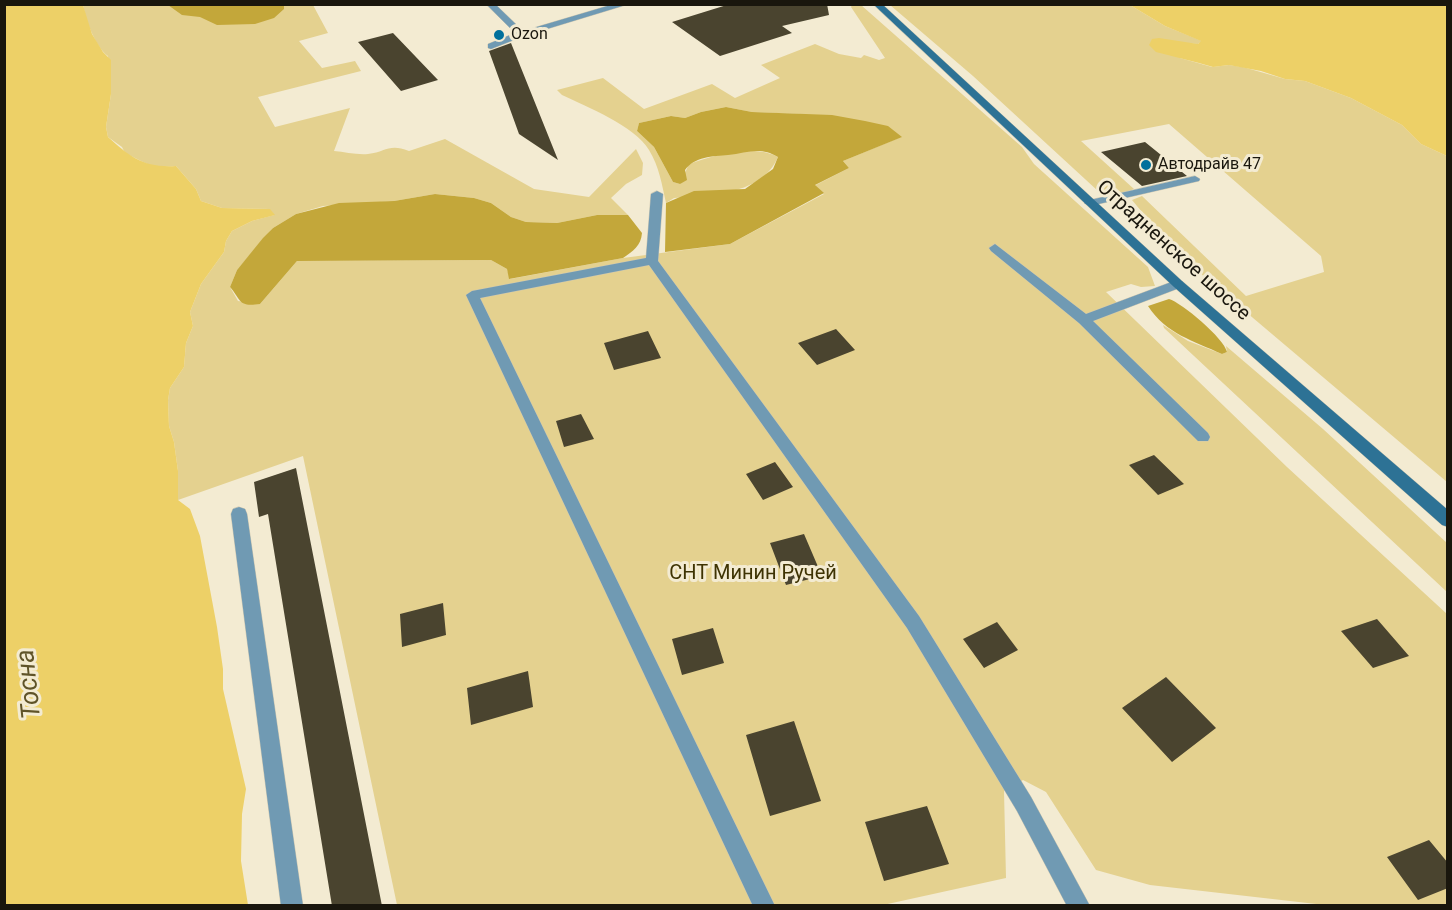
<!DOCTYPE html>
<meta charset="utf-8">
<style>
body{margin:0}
#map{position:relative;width:1452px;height:910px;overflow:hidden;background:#f3ebd2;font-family:Roboto,sans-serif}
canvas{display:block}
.frame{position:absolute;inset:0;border:6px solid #19160d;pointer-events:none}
</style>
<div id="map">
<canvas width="1452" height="910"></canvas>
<div class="frame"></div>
</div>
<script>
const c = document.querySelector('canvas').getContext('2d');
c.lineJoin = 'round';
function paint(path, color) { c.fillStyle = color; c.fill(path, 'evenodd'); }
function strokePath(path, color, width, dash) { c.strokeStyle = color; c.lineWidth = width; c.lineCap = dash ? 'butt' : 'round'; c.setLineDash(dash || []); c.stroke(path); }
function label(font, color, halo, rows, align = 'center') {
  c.font = font + ' Roboto,sans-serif'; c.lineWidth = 6; c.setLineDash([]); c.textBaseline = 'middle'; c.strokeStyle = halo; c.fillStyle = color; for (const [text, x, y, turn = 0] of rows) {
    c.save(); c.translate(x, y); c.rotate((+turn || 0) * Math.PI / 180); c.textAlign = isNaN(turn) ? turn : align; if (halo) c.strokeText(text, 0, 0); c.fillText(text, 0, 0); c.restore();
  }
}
const green = new Path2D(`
 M83,4L313,5L328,33L299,41L322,68L355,61L361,71L258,97L275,127L350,108L334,151C345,152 357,155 368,154C386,152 389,143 409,151L445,139L534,189L589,197L636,149L643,163L642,175L626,184L611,198L628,215H597L557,223L526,222L511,217L491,203L474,198L435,194L394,201L323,206L296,214L273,228L237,270L230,287L238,301L260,304L297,261L491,260L507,269L510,279L623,258L730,244L824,194L814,186L849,168L843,161L901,137L801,114L752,112L726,107L701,112L685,118L671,116L639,123L637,131L654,147L673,182L680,184L689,164C714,155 754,144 778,157C761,196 711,194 674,198L666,203C662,185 659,166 649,150C635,126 587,107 562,95L557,90L603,78L644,109L712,84L735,98L780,78L761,65L815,44L839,54L861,58L864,55L879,60L885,58L851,7L852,5H861L1022,147L1034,164L1148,267L1155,286L1141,287L1131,284L1106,292L1287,467L1447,614V905H1325L1150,885L1096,870L1046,792L1023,780L1004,791L1006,878L883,905H397L303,456L178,500V471L174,442L169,426L168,400L170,388L184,367L186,343L193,326L190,312L201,284L224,252L226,241L232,231L252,221L274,215L269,209L222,208L201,201L196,189L176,166L153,167L125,153L122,147L108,137L106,127L111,94L108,56C96,48 85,19 83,4Z
 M890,5H1130L1165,26L1202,41L1198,44L1179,43L1180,58L1212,67L1229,65L1243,67L1285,79L1305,81L1351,98L1402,125L1421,144L1447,156V482L1149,230L1142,212L1132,200L1142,196L1246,296L1324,272L1321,256L1169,124L1081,141L1134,189L1124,193L1098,191L973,76Z
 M1163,325L1188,341L1222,354L1227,352L1226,346L1323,429L1447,543V592L1164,328Z`);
const forest = new Path2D(`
 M168,5L284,4V9L274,18L255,24L217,25L200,17L182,15Z
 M726,107L752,112L832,115L865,121L888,126L902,137L843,161L849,168L815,185L824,193L730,244L665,252L666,203L694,191L745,189L773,169L778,157C760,146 747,153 728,155C713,156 694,157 685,170L687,180L680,184L673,182L654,147L637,131L639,123L671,116L685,118L701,112Z
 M435,194L474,198L491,203L511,217L526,222L557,223L597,215H628L642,233C641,246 633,251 623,258L509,279L507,269L491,260L297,261L260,304C238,307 242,301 230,287L237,270L263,238L273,228L296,214L339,203L394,201Z
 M1169,299C1182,303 1224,338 1227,352L1222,354C1194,341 1166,334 1148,306Z`);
const water = new Path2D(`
 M5,4L83,5L92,34L103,52L111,60V94L106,127L108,137C130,157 144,168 176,166L196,189L201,201L222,208L270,209L275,215L252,221L232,231L226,241L224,252L201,284L190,312L193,326L186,343L184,367L170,388L168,400L169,426L174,442L178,471V500L190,509L200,536L217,627L223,669V689L246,789L242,814L241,861L248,905H5Z
 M1130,5H1447V156L1421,144L1402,125L1351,98L1305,81L1285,79L1261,71L1229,65L1213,67L1199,63L1156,52L1149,45L1152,39L1159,38L1198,44L1201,41L1165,26Z`);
const building = new Path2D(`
 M730,4H827L829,15L782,26L792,33L720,56L672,22Z
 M393,33L438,80L401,91L358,42Z
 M511,43L558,160L519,134L489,51Z
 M1145,142L1187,176L1142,186L1101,152Z
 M836,329L855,350L817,365L798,343Z
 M648,331L661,358L614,370L604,343Z
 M581,414L594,439L564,447L556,421Z
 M1154,455L1184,484L1158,495L1129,465Z
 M775,462L793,487L763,500L746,474Z
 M296,468L382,906H332L268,514L259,517L254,482Z
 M804,534L822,576L786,585L770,543Z
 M443,603L446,635L402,647L400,614Z
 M1377,619L1409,656L1373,668L1341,631Z
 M997,622L1018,650L984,668L963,639Z
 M713,628L724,663L682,675L672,639Z
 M528,671L533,707L471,725L467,688Z
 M1166,677L1216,728L1172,762L1122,708Z
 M794,721L821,801L770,816L746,735Z
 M927,806L949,864L884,881L865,822Z
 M1429,840L1448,863V888L1418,900L1387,857Z`);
const lane = new Path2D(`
 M1195,176L1200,179L1199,181L1090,206L1084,203L1090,200Z
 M995,244L1086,314L1174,281H1182L1184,284L1182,287L1093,321L1208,433L1210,437L1208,441H1198L1079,323L991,251L989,248Z`);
const street = new Path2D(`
 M486,4H495L523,31L614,4H629L524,36L491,49L488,48V44L515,33Z
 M657,191L663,194L658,261L919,616L1031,797L1090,906H1067L1017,811L907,628L649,265L480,298L775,906H753L466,295L472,291L646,258L651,194Z
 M239,507L245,509L247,514L303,906H281L231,514L233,509Z`);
const secondary = new Path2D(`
 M873,4H882L1182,281L1448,510V527L1442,525L1174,287Z`);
const markers = [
 [499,35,6,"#00709c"],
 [1146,165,6,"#00709c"]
];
const farPoinames = [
 ["Ozon",511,35],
 ["Автодрайв 47",1158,165]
];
const streetNames = [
 ["Отрадненское шоссе",1173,251,42]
];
const parkNames = [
 ["СНТ Минин Ручей",753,574]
];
const nearWaternames = [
 ["Тосна",30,684,-96]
];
paint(green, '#e4d18f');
paint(forest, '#c3a73a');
paint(water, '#edd067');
paint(building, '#4a442f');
strokePath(lane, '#d0c9b2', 1);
strokePath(street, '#d0c9b2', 1);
strokePath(secondary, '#d0c9b2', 1);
paint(lane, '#709ab3');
paint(street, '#709ab3');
paint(secondary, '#2d7295');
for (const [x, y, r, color] of markers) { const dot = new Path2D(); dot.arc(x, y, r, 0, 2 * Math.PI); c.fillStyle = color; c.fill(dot); strokePath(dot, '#f3ebd2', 2); }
label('16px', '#19160d', '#f3ebd2', farPoinames, 'left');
label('20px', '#19160d', '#f3ebd2', streetNames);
label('20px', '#3e3303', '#f3ebd2', parkNames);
label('italic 26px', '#5f5328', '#f3ebd2', nearWaternames);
</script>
